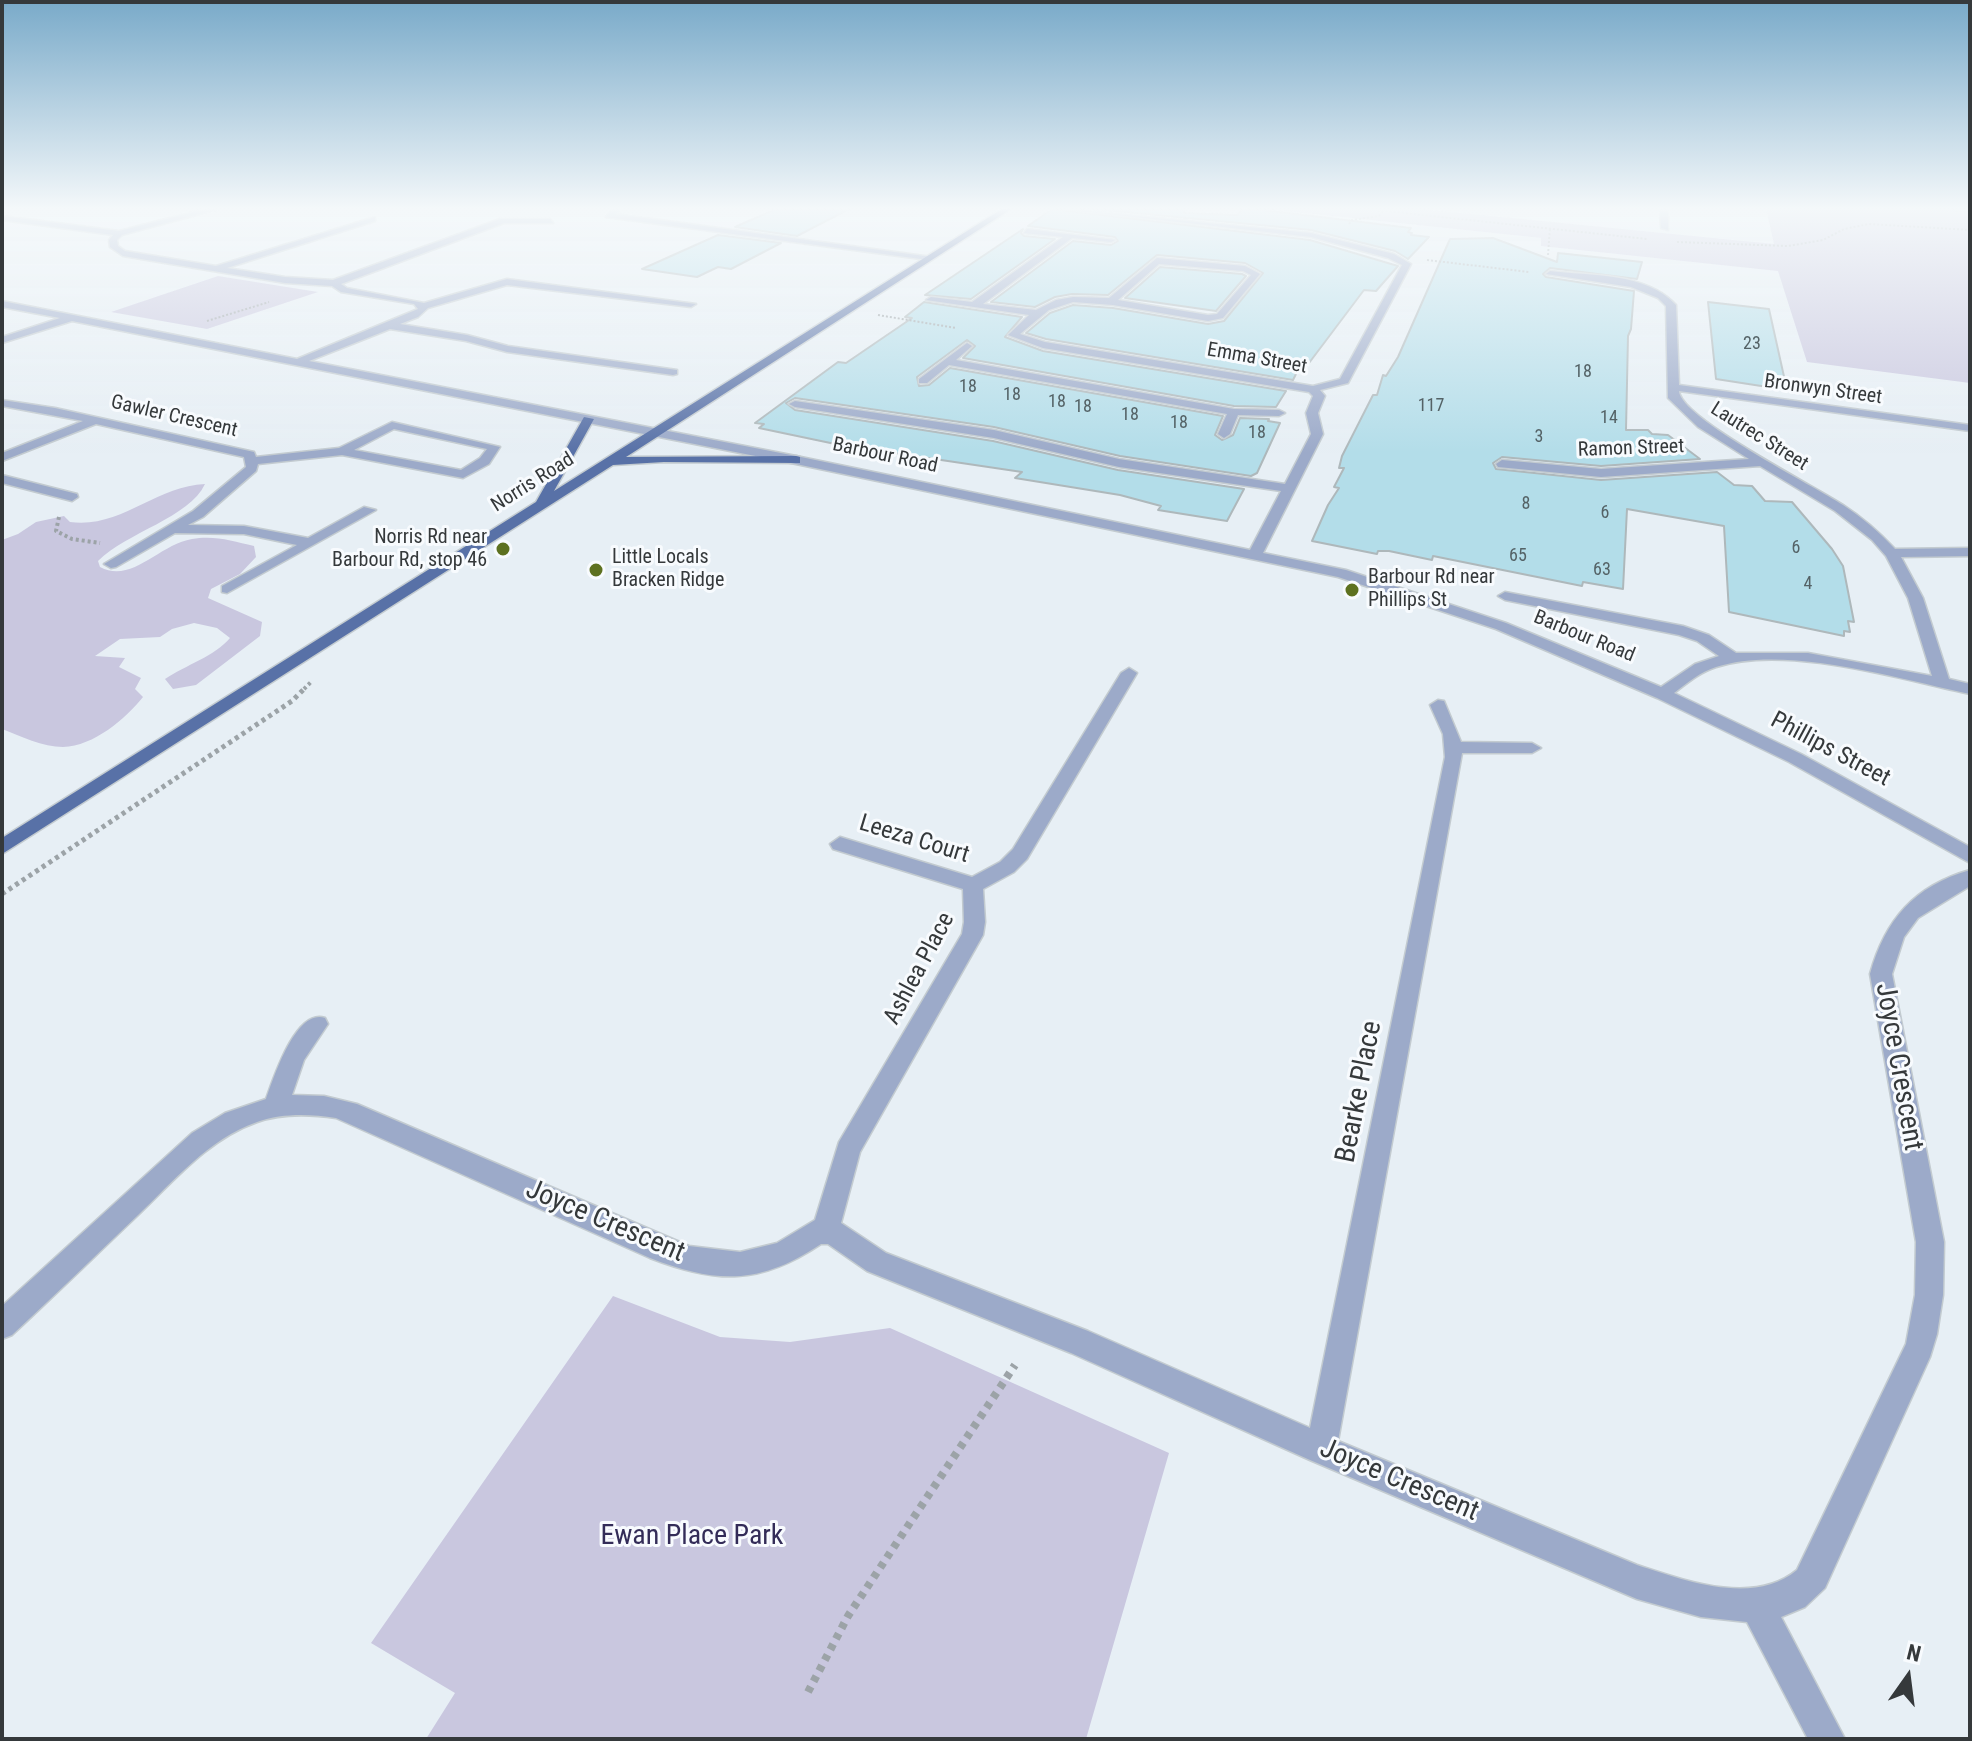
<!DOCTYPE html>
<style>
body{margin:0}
#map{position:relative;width:1972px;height:1741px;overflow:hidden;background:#e7eff5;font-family:"Roboto Condensed",sans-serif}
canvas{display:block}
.frame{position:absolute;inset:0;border:4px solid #35393b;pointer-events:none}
.north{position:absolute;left:1868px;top:1637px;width:80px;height:80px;-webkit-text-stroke:6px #f8fbfe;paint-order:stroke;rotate:14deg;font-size:22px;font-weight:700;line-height:32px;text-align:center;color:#35393b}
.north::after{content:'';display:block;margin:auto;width:28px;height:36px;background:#35393b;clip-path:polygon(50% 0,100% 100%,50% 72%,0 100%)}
</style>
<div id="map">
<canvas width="1972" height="1741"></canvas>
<div class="frame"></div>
<div class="north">N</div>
</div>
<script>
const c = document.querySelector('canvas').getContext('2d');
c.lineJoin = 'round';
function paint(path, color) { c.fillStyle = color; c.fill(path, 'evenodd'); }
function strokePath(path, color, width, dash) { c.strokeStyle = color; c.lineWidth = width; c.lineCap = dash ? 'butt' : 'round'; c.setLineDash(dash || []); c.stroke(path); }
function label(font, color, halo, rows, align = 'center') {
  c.font = font + ' "Roboto Condensed",sans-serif'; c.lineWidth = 6; c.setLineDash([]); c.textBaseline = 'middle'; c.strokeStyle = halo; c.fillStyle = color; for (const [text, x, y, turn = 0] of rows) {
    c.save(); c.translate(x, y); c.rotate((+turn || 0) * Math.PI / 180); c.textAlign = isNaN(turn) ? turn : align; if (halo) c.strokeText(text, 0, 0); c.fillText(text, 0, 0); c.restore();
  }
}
const green = new Path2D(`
 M1267,209H1421L1774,244L1766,209H1970V383L1807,362L1778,271L1541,246V238Z
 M218,276L318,292L207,329L111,312Z
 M205,484C189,518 127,532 98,561L100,567C132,584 158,545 192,539C214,535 233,541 254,546L256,557L240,574L211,589L208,598L262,622L260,636L196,685L173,689L165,679C186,665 215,656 230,638L217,628L194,623L172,629L160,637L120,639L95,656L125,658L119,667L141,678L135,689L143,697C125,719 94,746 63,747C43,747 20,736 2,729V540L18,534L36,522L64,516L70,522C120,529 156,486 205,484Z
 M613,1296L720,1337L790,1342L890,1328L1169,1453L1086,1739H426L455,1693L371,1643Z`);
const building = new Path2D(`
 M776,209H849L797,236L735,227Z
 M1052,209L1310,240L1398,266L1376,291L1364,290L1303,371L1298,370L1293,380L1046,339L1026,333L1050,313L1073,305L1113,308L1208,324L1224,321L1263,273L1245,263L1157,255L1108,295L1072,294L1055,297L1035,307L991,302L1073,241L1111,245L1118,241L1115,237L1028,226Z
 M1094,209H1184V213L1237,215L1243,209H1254L1411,228L1408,232L1412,233L1411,235L1429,237L1408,259L1395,251L1311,230Z
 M1023,229L1021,233L1024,236L1055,239L971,299L925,295Z
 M718,235L781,243L731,269L718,267L697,277L642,269Z
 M1493,238L1557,262L1558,253L1642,262L1637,279L1550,268L1543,274L1546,277L1634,291L1631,329L1628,336L1626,430H1648L1652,434L1668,435L1700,459L1601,466L1502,457L1493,463L1496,469L1601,480L1717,472L1734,485L1752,486L1765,501L1792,502L1832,549L1843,566L1854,622L1848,621L1850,632L1844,631V636L1729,612L1724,526L1627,509L1623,589L1583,582L1582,586L1433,556L1432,560L1389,551H1378L1377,554L1312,541L1328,505L1339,488L1334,487L1344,468H1339L1342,456L1373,395H1377L1383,375L1386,376L1398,357L1450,239Z
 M1160,267L1242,274L1246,276L1216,311L1125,298Z
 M924,302L1022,317L1005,337L1043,351L1286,391L1276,407L1234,406L963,358L975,346L967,340L917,377L919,386L929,385L950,368L1223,416L1215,435L1222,440L1233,435L1240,418L1269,419L1268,421L1280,423L1257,473L1251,476L1120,456L994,427L795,398L786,403L795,410L993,441L1118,470L1244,489L1227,521L1158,510L1161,506L1120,495L1015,478L1022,472L840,445L759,428L764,424L755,423L838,362L846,363L912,318L905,317Z
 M1708,302L1769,309L1787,390L1716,379Z`);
const pathFar3 = new Path2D(`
 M1366,209L1647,239
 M1952,210L1970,212
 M1349,224L1352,220L1379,216L1383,211
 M1677,242L1788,246L1823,240L1844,229L1869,224L1970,230
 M1548,255L1550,228
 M1427,260L1529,272
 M878,315L956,328
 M207,321L269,302`);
const pathFar2 = new Path2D(`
 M59,517L56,531L72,539L100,543
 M304,689L311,682`);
const pathFar1 = new Path2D(`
 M2,894L292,701L306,687`);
const path = new Path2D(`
 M808,1692L848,1616L1015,1365`);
const minor = new Path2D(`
 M205,209H218L122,235L117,240L118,246L125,251L216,266L375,217V221L227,268L285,277L333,280L500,219H550L553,223H504L341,284L347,288L424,303L507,279L696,304L691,307L507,285L428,308L418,317L400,324L467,335L508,346L677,370V374L673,375L507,352L466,341L390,329L309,361L796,456L1250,550L1281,491L1119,467L994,438L795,407L789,404L795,401L994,430L1119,459L1285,484L1311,434L1306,413L1313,396L1309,392L1043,348L1008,335L1029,315L926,300L931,297L972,302L1063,237L1024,233L1027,229L1115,240L1111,242L1072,238L983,304L1036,310L1056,300L1073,297L1109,298L1157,258L1245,266L1260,274L1223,318L1208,321L1113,305L1073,302L1049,310L1020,334L1045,342L1313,386L1340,379L1402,265L1388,258L1311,237L1064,209L1311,233L1394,254L1411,264L1348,383L1320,390L1325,396L1318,413L1323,434L1263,553L1346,570L1506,623L1661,687L1695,664L1719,656L1697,641L1679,635L1505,600L1498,596L1505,592L1683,626L1709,635L1736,653H1808L1932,676L1908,598L1886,556L1872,540L1835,511L1760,466L1601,477L1498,467L1496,464L1502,460L1601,469L1749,459L1698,427L1668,398L1666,306L1658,298L1631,287L1546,274L1550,271C1590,276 1646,272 1676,305L1679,385L1970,425V431L1679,391C1680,418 1816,487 1843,505C1863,518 1879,532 1895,549L1970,548V556L1901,557L1923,598L1949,679L1970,684V694C1900,679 1785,644 1716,667C1700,672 1687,683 1674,693L1801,754L1970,847V863L1789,762L1657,698L1496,629L1338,577L796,464L72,321L2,343V337L60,318L2,307V301L297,359L418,309L414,304L341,292L332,286L285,283L123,256L110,247L109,240L113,235L2,220V216L119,231ZM1159,264L1243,271L1251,275L1217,314L1208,315L1118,300Z
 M612,209H620L615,214L932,257L928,260L606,217Z
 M1660,209H1668V230L1661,228Z
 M967,343L972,346L956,360L1234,409L1279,410L1285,413L1279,416L1238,415L1230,434L1224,438L1218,434L1227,414L949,365L927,383H919V379Z
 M2,400L55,408L254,452L256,457L339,448L392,422L500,447L489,464L463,478L342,455L258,464L256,471L203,517L188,525L244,526L308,538L364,507L376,510L227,593L222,592V586L297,545L244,534L175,533L116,567L111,568L104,564L193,511L246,467L244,457L96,424L2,461V453L83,421L2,406ZM394,429L487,449L480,458L461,470L354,450Z
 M2,475L77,494L78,497L72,501L2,483Z
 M1129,668L1137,673L1027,859L1014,872L983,889L985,922L983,935L860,1152L841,1223L886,1253L1088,1331L1310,1428L1445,757L1443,734L1430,705L1438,700L1444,701L1461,742L1532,743L1541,748L1532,753H1462L1338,1441L1637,1565C1686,1581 1754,1606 1797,1570L1906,1344L1915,1295L1916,1242L1870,974C1885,920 1914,886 1970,870V886L1918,918L1904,937L1892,974L1944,1242L1943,1295L1937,1334L1930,1357L1825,1588L1805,1607L1781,1617L1845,1739H1808L1747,1622L1701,1617L1637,1599L1310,1460L1071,1353L867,1271L828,1244H821C760,1285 717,1284 650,1258L336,1118C310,1114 282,1113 257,1122C208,1139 173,1182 137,1216C95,1256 54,1296 12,1335L2,1339V1306L192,1133L225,1113L266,1099C274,1077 296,1008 325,1018L328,1024L304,1060L292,1095L324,1096L357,1104L689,1246L740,1252L777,1243L815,1220L839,1142L962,934L964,922L963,889L833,849L830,844L840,837L972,877L1000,862L1013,849L1121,673Z`);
const major = new Path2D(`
 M1002,209H1011L626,457L796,456L800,457V463L664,462L613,465L2,854V838L536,502L584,417L594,419L554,491Z`);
const markers = [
 [503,549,8,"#5d7120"],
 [596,570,8,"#5d7120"],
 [1352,590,8,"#5d7120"]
];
const farNumbernames = [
 ["23",1752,344],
 ["18",1583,372],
 ["18",968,387],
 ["18",1012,395],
 ["18",1057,402],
 ["117",1431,406],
 ["18",1083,407],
 ["18",1130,415],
 ["14",1609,418],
 ["18",1179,423],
 ["18",1257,433],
 ["3",1539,437],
 ["8",1526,504],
 ["6",1605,513],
 ["6",1796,548],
 ["65",1518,556],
 ["63",1602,570],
 ["4",1808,584]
];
const farStreetnames = [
 ["Emma Street",1257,359,10],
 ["Bronwyn Street",1823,390,8],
 ["Gawler Crescent",174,417,13],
 ["Lautrec Street",1759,437,32],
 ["Ramon Street",1631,449,-2],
 ["Barbour Road",885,456,12],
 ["Norris Road",533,483,-32],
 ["Barbour Road",1584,637,22]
];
const farPoinames = [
 ["Norris Rd near",487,538,"right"],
 ["Barbour Rd, stop 46",487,561,"right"],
 ["Little Locals",612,558],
 ["Bracken Ridge",612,581],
 ["Barbour Rd near",1368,578],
 ["Phillips St",1368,601]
];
const streetNames = [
 ["Phillips Street",1830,750,28],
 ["Leeza Court",914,840,17],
 ["Ashlea Place",920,969,-62]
];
const nearStreetnames = [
 ["Joyce Crescent",1898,1067,80],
 ["Bearke Place",1360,1092,-79],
 ["Joyce Crescent",605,1222,23],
 ["Joyce Crescent",1399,1481,23]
];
const nearParknames = [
 ["Ewan Place Park",692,1537]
];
paint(green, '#c9c7df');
paint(building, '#b3dde9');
strokePath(building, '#aeb8bb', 2);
strokePath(minor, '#c3cbd0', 3);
strokePath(major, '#c3cbd0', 3);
strokePath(pathFar3, '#9ca3a7', 2, [2, 2]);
strokePath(pathFar2, '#9ca3a7', 4, [3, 3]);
strokePath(pathFar1, '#9ca3a7', 5, [4, 4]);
strokePath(path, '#9ca3a7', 8, [6, 6]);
paint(minor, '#9caac9');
paint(major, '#5871a7');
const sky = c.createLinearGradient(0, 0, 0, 453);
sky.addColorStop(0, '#79aac9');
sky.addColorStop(0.46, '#f4f8fa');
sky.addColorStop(1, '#f4f8fa00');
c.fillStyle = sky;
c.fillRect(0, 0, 1972, 453);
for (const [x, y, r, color] of markers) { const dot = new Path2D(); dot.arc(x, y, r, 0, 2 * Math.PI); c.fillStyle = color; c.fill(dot); strokePath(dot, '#f8fbfe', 3); }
label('18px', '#546266', null, farNumbernames);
label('20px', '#35393b', '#f8fbfe', farStreetnames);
label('20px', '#35393b', '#f8fbfe', farPoinames, 'left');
label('24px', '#35393b', '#f8fbfe', streetNames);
label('28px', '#35393b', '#f8fbfe', nearStreetnames);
label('28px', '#332c58', '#f8fbfe', nearParknames);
</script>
